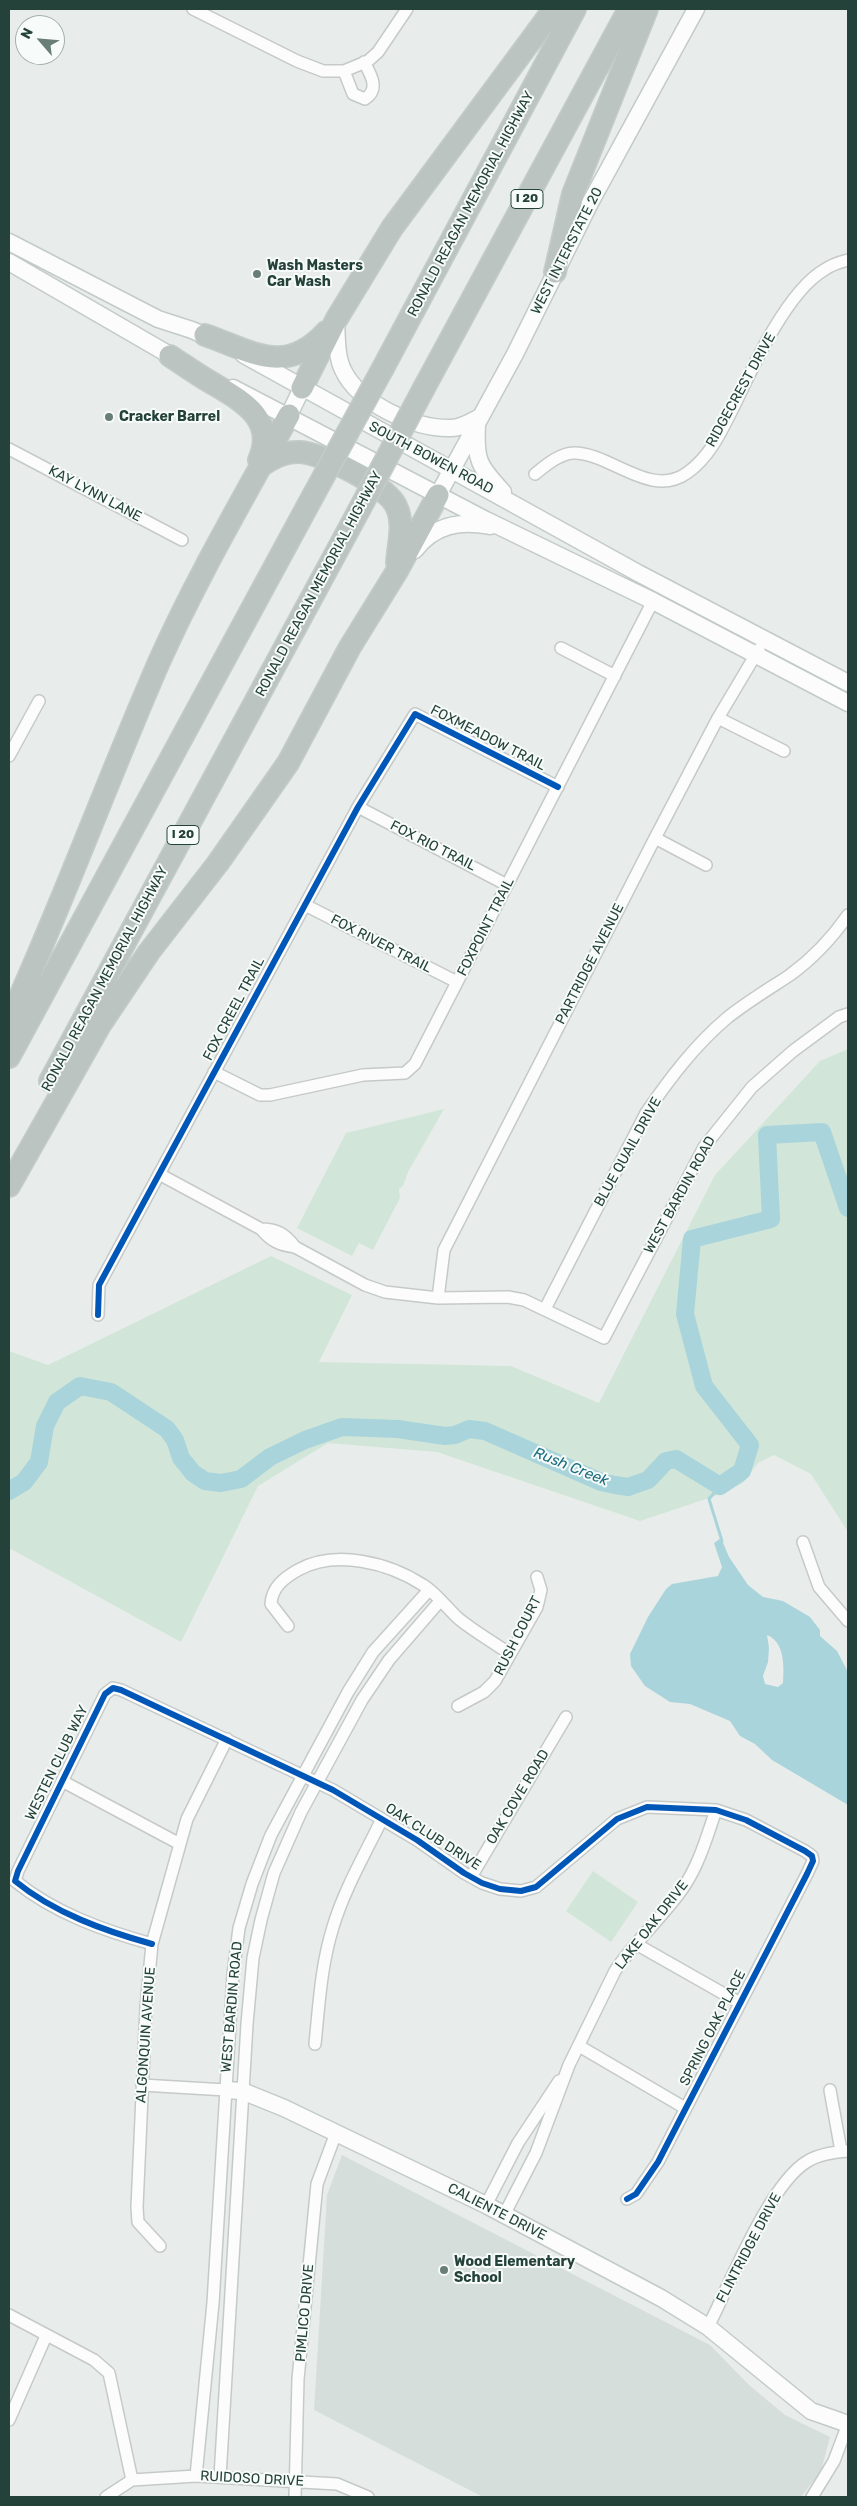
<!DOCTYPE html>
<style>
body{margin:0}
#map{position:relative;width:857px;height:2506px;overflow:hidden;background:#e8edeb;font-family:Rubik,sans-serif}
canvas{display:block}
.frame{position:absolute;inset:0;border:10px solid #24423a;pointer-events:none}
.north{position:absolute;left:15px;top:15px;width:50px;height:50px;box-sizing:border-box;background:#f7fbf9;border:1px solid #a3b1ad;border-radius:50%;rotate:297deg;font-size:14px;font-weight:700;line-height:20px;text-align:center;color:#24423a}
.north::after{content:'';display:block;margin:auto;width:18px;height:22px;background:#697e78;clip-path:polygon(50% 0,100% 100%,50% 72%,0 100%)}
</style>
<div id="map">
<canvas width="857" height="2506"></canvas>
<div class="frame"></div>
<div class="north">N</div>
</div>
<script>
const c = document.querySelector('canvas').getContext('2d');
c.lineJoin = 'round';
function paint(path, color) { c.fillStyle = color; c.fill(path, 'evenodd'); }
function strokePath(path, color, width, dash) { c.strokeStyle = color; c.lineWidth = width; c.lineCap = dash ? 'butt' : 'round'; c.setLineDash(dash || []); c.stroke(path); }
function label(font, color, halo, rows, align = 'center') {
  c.font = font + ' Rubik,sans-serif'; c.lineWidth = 4; c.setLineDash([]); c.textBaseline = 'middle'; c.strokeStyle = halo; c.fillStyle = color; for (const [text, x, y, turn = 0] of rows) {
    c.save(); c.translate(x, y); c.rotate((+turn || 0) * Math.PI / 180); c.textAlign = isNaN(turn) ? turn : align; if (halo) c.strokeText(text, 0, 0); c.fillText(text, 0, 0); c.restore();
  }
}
const built = new Path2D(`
 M342,2155L710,2345L749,2385L785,2415L830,2437L821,2471L801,2497H483L314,2410L327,2195Z`);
const green = new Path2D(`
 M848,1049V1532L811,1474L774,1455L758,1463L743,1483L721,1494L640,1521L437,1452L328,1443L258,1486L181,1642L9,1548V1351L48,1365L271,1256L352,1295L319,1362L511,1366L599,1403L715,1175L820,1061Z
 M444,1109L408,1172L403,1186L399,1189L400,1198L373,1250L359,1243L352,1256L297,1228L346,1133Z
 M593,1871L638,1902L611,1942L566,1911Z`);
const water = new Path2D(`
 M721,1538L729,1557L748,1585L763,1597L783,1601L810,1617L820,1630V1636L837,1651L848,1672V1805L772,1760L755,1744L740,1736L730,1721L690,1704L670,1702L645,1686L631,1666L630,1654L648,1617L666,1589L672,1584L718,1576L722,1567L714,1543ZM767,1635C785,1642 784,1667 783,1683L778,1687L765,1684L763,1676L768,1662L769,1648Z`);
const stream = new Path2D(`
 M720,1486L709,1499L722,1541`);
const river = new Path2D(`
 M9,1491L24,1482L39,1462L45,1426L57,1402L80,1386L111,1392L167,1429L175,1440L181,1458L193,1473L205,1481L221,1483L241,1479L270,1457L305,1440L342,1427L398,1429L445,1436L455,1435L469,1429L485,1431L601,1482L615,1485L628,1487L648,1480L666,1461L676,1459L720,1486L742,1471L750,1445L704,1386L685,1314L692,1239L771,1219L767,1135L822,1132L848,1208`);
const street = new Path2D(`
 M193,9L297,61L323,71H344L368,61L378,52L407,9
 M344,71L353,94L365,99C380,89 371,75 364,62
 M9,449L182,540
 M535,474C545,466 560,453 574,453C611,453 650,499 687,473C711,456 723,428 736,402C754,364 788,291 824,270C831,265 840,262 848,260
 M561,648L615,676
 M718,718L784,751
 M9,756L39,701
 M358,807L507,885
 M655,838L706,865
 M305,905L457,982
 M214,1072L260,1095H270L363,1075L405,1073L415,1064L653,601
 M159,1174L261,1229C277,1229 285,1234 295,1247
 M261,1229C271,1241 279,1245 295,1247L365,1285L385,1292L438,1298L508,1297L524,1300L604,1338L704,1147L752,1087L793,1051L839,1017L848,1014
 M438,1298L444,1250L655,838L718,718L759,649
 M545,1309L646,1113C670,1078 695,1045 727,1018C747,1002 769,989 790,975C812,959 832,938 848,915
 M98,1315L99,1285L358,807L415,714L558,787
 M803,1542L819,1587L848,1621
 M288,1626L271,1604C272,1587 284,1578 298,1570C336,1549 389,1563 423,1585C436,1593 447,1608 459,1619C475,1632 493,1642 510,1654
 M458,1706L484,1692L495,1681L537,1607L541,1590L537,1577
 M62,1781L178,1843
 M471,1877L566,1717
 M152,1944C105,1931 54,1913 15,1881L18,1871L105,1694L113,1688L121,1690L333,1790L417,1840L464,1873L482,1883L500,1889L521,1891L536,1887L617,1819L647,1807L716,1810L746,1820L805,1851L812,1856L813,1861L807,1874L658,2162L636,2194L627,2199
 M636,1944L740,2003
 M315,2044C319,2005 321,1965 333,1927C344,1890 365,1854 382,1819
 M579,2046L685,2108
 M142,2085L226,2090
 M830,2090L841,2151
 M486,2205L518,2143L559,2081
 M504,2215L536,2153L569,2065L615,1971C635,1941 663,1917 683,1888C699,1865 707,1836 716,1810
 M160,2246L138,2222L137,2207L146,2007L152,1944L187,1819L227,1739
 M9,2315L94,2360L109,2373L132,2480
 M708,2327C729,2286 770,2182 808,2161C819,2154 835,2152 848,2151
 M9,2420L46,2336
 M196,2476L213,2303L233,1974L239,1928L252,1884L271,1835L348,1692L373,1652L429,1590
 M220,2477L247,2024L253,1958L261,1920L274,1873L301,1812L362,1700L389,1660L440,1601
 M106,2497L132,2480L196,2476L337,2484L368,2497
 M295,2497L298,2379L317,2184L336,2133
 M812,2497L834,2461L848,2424`);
const secondary = new Path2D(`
 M9,242L158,319L192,330L215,340
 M9,262L180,361
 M336,320C337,336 336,356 343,370C359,404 415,429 451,428C461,428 471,422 480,417
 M244,355L638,573L848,683
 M233,388L486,520L653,601L848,703
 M289,415L302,388
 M477,425C475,461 479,466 503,492
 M438,495L515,354L590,203L696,9
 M415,550C434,525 460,520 490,526
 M226,2090L242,2091L284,2108L486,2205L661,2298L708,2327L811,2411L848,2424`);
const highway = new Path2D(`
 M555,272L573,194L647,9
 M205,335C251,351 285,377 326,332
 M170,356C184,365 198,375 212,383C242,401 277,419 259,460
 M383,368L575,9
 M302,388L336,320L392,228L554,9
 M424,388L629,9
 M261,466C273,457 285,451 300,452C322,453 387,486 396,506C405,524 398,544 397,563
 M9,1021C63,903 107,781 159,662C197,577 244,497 289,415
 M9,1057L314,494
 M50,1081L358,512
 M9,1186L100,1025L149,952L218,863L288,763L350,647L397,571L438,495`);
const highwayBridge = new Path2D(`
 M314,494L383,368
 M358,512L424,388`);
const cycleway = new Path2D(`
 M98,1315L99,1285L358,807L415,714L558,787
 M152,1944C105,1931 54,1913 15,1881L18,1871L105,1694L113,1688L121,1690L333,1790L417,1840L464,1873L482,1883L500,1889L521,1891L536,1887L617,1819L647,1807L716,1810L746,1820L805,1851L812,1856L813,1861L807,1874L658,2162L636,2194L627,2199`);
const markers = [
 [257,274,5,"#697e78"],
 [109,417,5,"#697e78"],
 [444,2270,5,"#697e78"]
];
const shields = [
 [527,199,32],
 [183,835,32]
];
const shieldNames = [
 ["I 20",527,199],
 ["I 20",183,835]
];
const streetNames = [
 ["RONALD REAGAN MEMORIAL HIGHWAY",471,204,-62],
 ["WEST INTERSTATE 20",567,251,-63],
 ["RIDGECREST DRIVE",741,390,-61],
 ["SOUTH BOWEN ROAD",431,458,28],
 ["KAY LYNN LANE",95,494,28],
 ["RONALD REAGAN MEMORIAL HIGHWAY",319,584,-62],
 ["FOXMEADOW TRAIL",488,738,27],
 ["FOX RIO TRAIL",433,846,27],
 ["FOXPOINT TRAIL",486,927,-63],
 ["FOX RIVER TRAIL",381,944,27],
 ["PARTRIDGE AVENUE",590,964,-63],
 ["RONALD REAGAN MEMORIAL HIGHWAY",105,979,-62],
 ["FOX CREEL TRAIL",234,1009,-62],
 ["BLUE QUAIL DRIVE",628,1152,-61],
 ["WEST BARDIN ROAD",680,1195,-61],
 ["RUSH COURT",518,1636,-63],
 ["WESTEN CLUB WAY",57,1763,-64],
 ["OAK COVE ROAD",518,1797,-59],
 ["OAK CLUB DRIVE",433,1837,33],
 ["LAKE OAK DRIVE",652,1925,-52],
 ["WEST BARDIN ROAD",232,2007,-85],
 ["SPRING OAK PLACE",713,2028,-63],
 ["ALGONQUIN AVENUE",146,2035,-86],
 ["CALIENTE DRIVE",497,2212,27],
 ["FLINTRIDGE DRIVE",749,2248,-62],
 ["PIMLICO DRIVE",305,2313,-85],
 ["RUIDOSO DRIVE",252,2479,3]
];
const poiNames = [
 ["Wash Masters",267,266],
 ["Car Wash",267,282],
 ["Cracker Barrel",119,417],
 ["Wood Elementary",454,2262],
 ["School",454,2278]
];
const waterNames = [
 ["Rush Creek",571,1467,22]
];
paint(built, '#d6dedb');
paint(green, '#d1e6d8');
paint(water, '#a9d4db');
strokePath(stream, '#a9d4db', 3);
strokePath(river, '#a9d4db', 18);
strokePath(street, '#c5cac8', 14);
strokePath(secondary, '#c3cbc8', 19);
strokePath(highway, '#c3ccc9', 24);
strokePath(street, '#fcfcfc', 11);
strokePath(secondary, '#fcfcfc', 16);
strokePath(highway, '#bcc4c2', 21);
strokePath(highwayBridge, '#c3ccc9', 24, []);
strokePath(highwayBridge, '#bcc4c2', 21);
strokePath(cycleway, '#0057b8', 6);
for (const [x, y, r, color] of markers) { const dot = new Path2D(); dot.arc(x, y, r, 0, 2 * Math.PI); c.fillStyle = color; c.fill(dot); strokePath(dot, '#f7fbf9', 2); }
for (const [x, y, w] of shields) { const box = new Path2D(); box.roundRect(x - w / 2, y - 9.5, w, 19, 4); c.fillStyle = '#f7fbf9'; c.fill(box); strokePath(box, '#24423a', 1); }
label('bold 12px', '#24423a', null, shieldNames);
label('14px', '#24423a', '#f7fbf9', streetNames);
label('bold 14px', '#24423a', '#f7fbf9', poiNames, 'left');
label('italic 15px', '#1c6f80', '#f7fbf9', waterNames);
</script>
